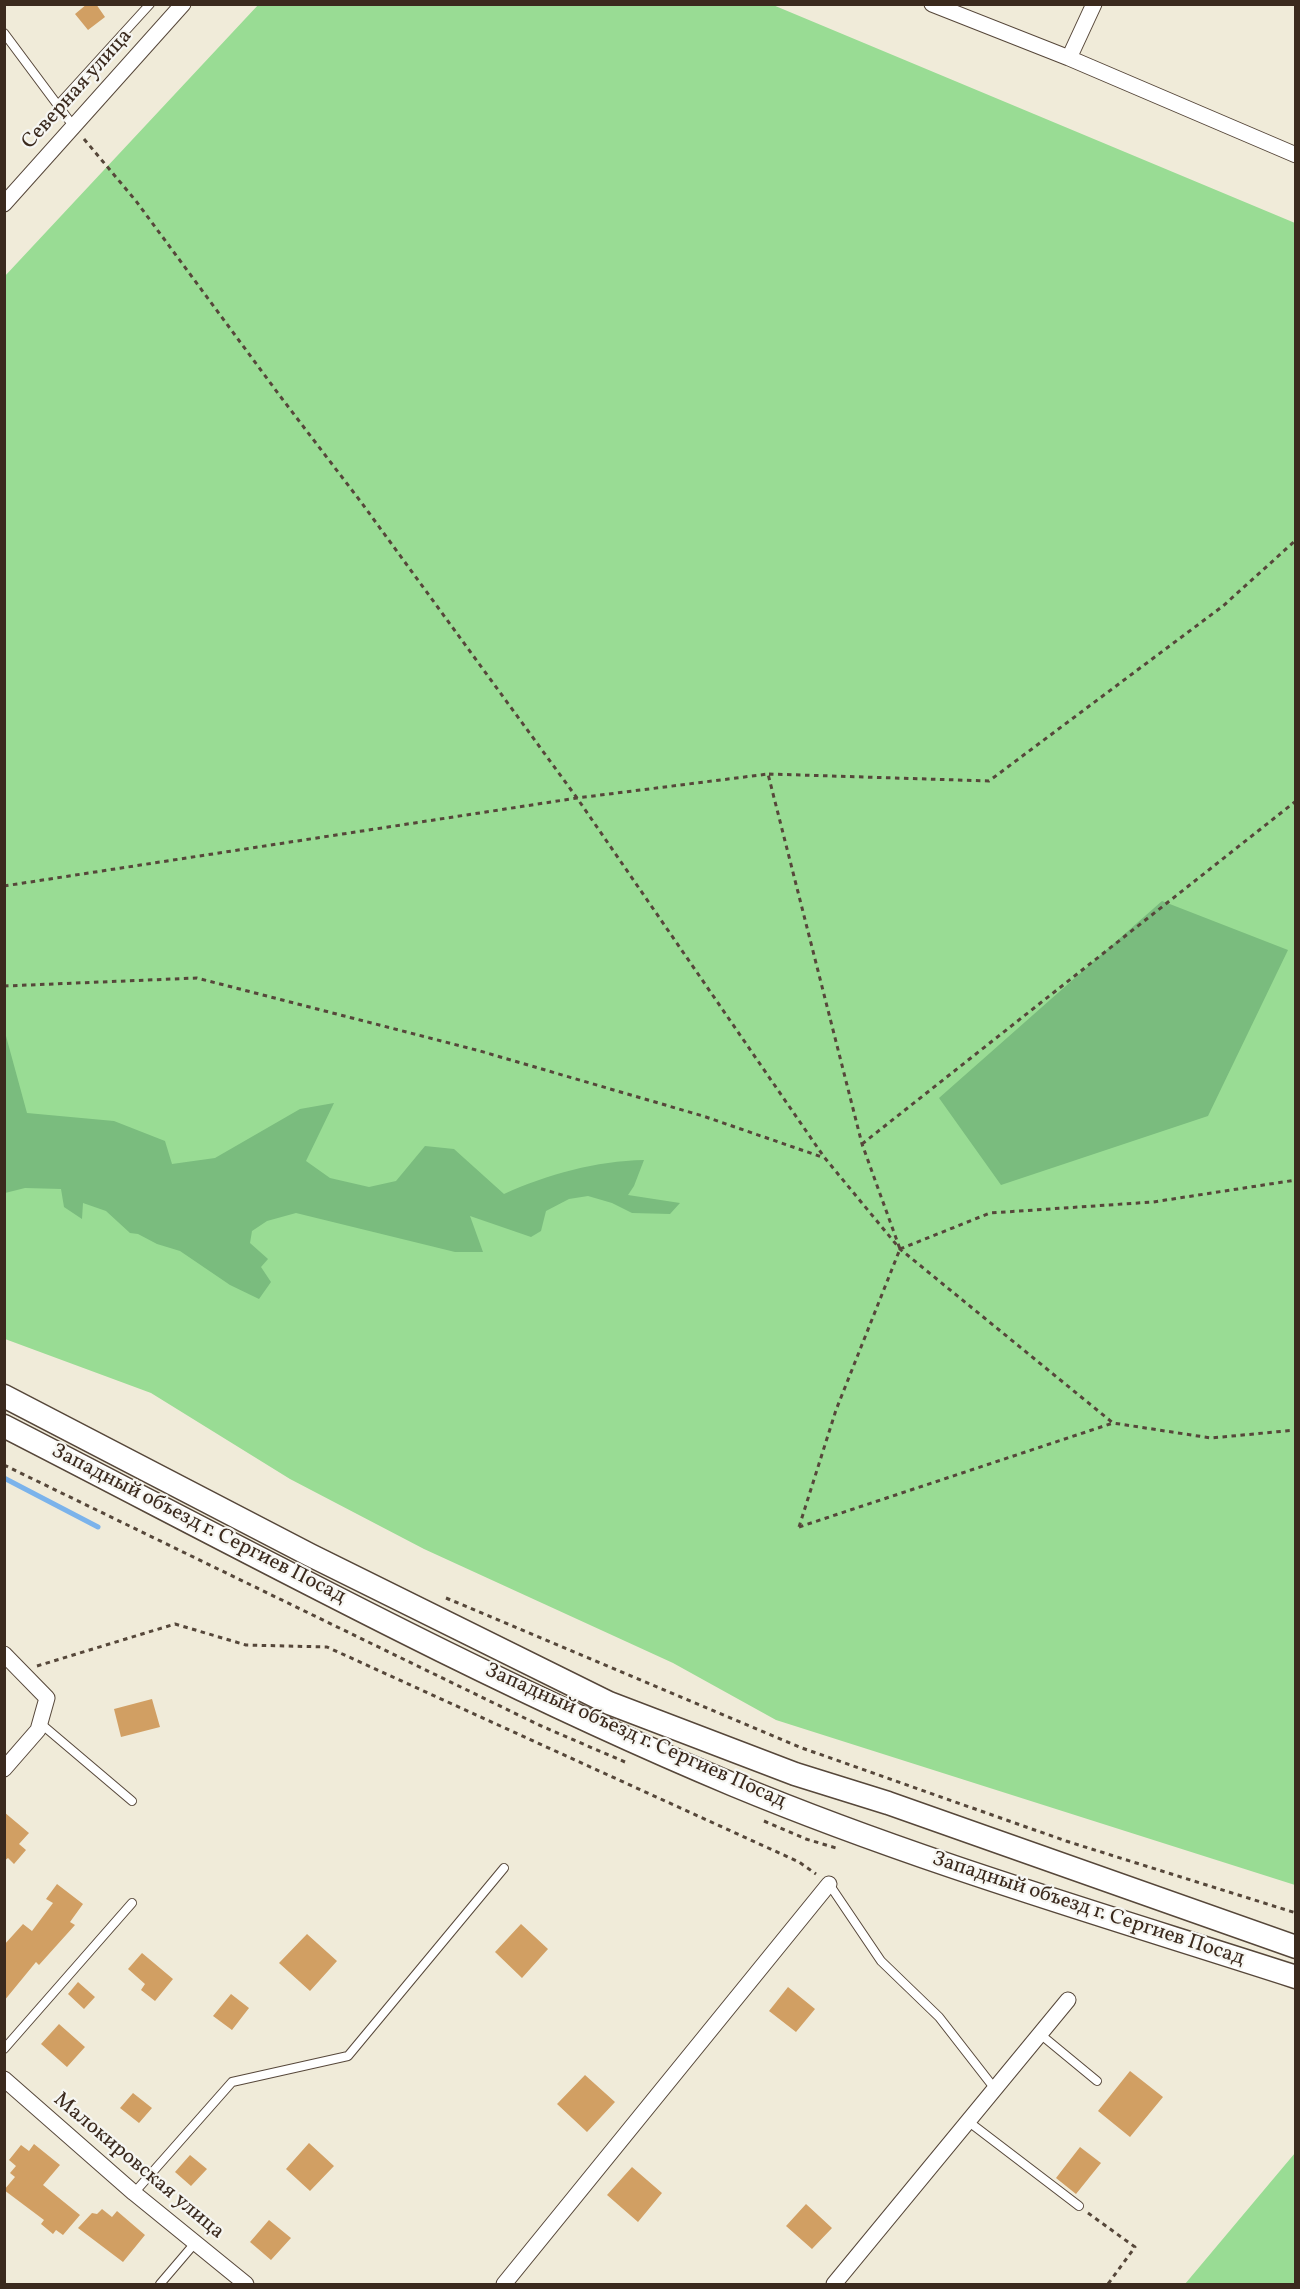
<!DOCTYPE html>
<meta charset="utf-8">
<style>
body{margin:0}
#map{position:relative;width:1300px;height:2289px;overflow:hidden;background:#f0ebd9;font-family:Vollkorn,serif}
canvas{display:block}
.frame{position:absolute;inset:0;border:6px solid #3b2a1e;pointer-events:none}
</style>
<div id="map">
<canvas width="1300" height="2289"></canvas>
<div class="frame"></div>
</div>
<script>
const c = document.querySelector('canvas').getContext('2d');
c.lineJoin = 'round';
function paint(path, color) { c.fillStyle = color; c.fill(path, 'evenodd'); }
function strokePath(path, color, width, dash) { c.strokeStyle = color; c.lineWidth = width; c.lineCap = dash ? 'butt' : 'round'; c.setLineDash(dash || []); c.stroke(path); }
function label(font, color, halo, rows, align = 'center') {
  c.font = font + ' Vollkorn,serif'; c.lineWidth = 4.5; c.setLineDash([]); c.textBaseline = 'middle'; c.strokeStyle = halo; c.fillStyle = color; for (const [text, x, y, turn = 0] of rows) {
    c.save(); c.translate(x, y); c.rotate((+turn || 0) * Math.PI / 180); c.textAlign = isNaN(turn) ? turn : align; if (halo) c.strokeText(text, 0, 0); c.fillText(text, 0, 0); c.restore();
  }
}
const green = new Path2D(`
 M259,4L773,5L1295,223V1885L776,1720L673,1663L424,1549L290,1479L151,1393L5,1339L4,277Z
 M1295,2153V2284H1185Z`);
const forest = new Path2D(`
 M1162,901L1288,950L1208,1116L1001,1185L939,1098Z
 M6,1036L27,1113L114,1121L165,1141L172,1164L215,1158L300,1109L334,1103L306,1161L330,1178L369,1187L396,1181L425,1146L454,1149L504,1194C548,1174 596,1161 644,1160L634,1186L628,1195L680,1203L670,1214L632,1213L612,1203L588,1196L569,1199L546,1211L541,1231L531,1237L470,1216L483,1252H455L296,1213L267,1221L252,1231L250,1243L268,1259L261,1267L271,1282L259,1299L230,1285L180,1251L157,1244L138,1234L130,1233L106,1211L83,1203L82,1219L64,1207L61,1189L25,1188L5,1193Z`);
const stream = new Path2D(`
 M4,1478L98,1527`);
const building = new Path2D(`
 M87,4H96L105,17L88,30L75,14Z
 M152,1699L160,1727L121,1737L114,1709Z
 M4,1812L29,1833L19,1844L26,1850L14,1864L8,1858L4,1861Z
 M57,1884L83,1904L70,1922L75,1925L39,1965L36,1962L4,2001V1945L23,1924L32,1931L53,1903L46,1899Z
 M521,1924L548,1949L522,1978L495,1952Z
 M307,1934L337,1961L310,1991L279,1963Z
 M142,1953L173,1979L155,2001L141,1990L145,1984L128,1969Z
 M78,1982L95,1997L84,2009L68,1994Z
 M788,1987L815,2009L796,2032L769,2011Z
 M231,1994L249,2008L232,2030L213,2016Z
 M59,2024L85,2047L67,2067L41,2044Z
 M1130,2071L1163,2097L1130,2137L1098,2111Z
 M585,2075L615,2102L587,2132L557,2104Z
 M133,2093L152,2108L139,2123L120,2108Z
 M309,2143L334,2166L310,2191L286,2169Z
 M34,2144L60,2165L43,2185L80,2215L63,2235L56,2230L53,2234L41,2224L44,2220L4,2190L15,2177L10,2173L16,2166L9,2160L21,2145L29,2151Z
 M1080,2147L1101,2163L1076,2194L1056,2178Z
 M190,2155L207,2169L191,2186L175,2172Z
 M632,2167L662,2193L638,2222L607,2195Z
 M806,2204L832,2228L812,2249L786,2226Z
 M102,2209L112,2217L117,2211L145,2235L123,2262L78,2228L92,2213L97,2214Z
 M269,2220L291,2238L271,2260L250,2242Z`);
const path = new Path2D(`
 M84,139L136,201L280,396L361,502L577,798L824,1157L900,1249L1113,1423L1211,1438L1296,1430
 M769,774L989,781L1223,606L1296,540
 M4,886L577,798L768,774L862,1144L900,1249L836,1410L799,1527
 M4,986L197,978L480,1051L703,1116L822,1157
 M862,1144L1296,801
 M900,1249L990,1213L1153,1202L1296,1180
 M4,1465L539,1725L625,1762
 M799,1527L1113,1423
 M446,1598L802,1748L1066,1841L1296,1913
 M37,1666L175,1624L246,1645L327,1647L799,1862L816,1874
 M764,1821L806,1839L836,1848
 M1088,2213L1135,2247L1108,2284`);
const service = new Path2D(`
 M4,33L74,127
 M58,105L150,4
 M40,1723L132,1801
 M829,1884L881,1961L939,2017L995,2089
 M1040,2034L1097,2081
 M4,2049L132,1903
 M969,2122L1079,2206
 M134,2193L232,2082L348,2056L504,1868
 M160,2284L195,2243`);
const minor = new Path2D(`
 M932,4L1069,58L1296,155
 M1069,58L1094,4
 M4,204L183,4
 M4,1654L47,1698L38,1730L4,1769
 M4,2079L134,2193L246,2284
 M504,2284L829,1884
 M834,2284L1068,2000`);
const primary = new Path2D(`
 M4,1396L310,1555L609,1703L795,1774L888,1803L1296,1947
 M4,1426C244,1549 485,1681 734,1785C917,1861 1107,1916 1296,1977`);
const streetNames = [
 ["Северная улица",78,90,-48],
 ["Западный объезд г. Сергиев Посад",198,1525,27],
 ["Западный объезд г. Сергиев Посад",635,1737,24],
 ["Западный объезд г. Сергиев Посад",1088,1910,18],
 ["Малокировская улица",138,2167,40]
];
paint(green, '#99dc94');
paint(forest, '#7abc7e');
strokePath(stream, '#7bb3eb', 5);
paint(building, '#d19f63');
strokePath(service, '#56473a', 10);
strokePath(minor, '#56473a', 17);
strokePath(primary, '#56473a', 25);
strokePath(path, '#56473a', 3, [4.5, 4.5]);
strokePath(service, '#fff', 8);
strokePath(minor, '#fff', 15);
strokePath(primary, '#fff', 22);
label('21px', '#3b2a1e', '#f6f6f2', streetNames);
</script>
